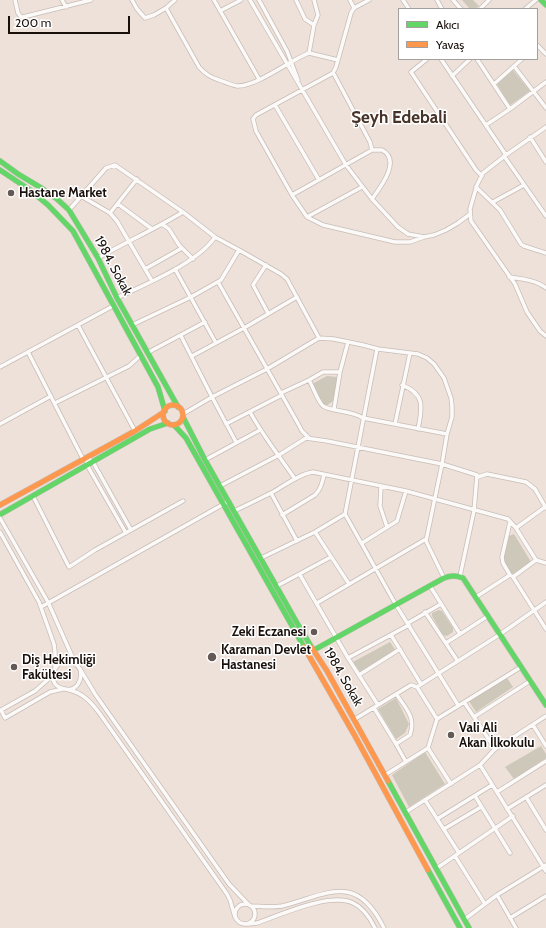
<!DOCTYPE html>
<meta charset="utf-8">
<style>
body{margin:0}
#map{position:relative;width:546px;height:928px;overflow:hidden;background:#eee1d9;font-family:Cabin,sans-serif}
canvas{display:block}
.legend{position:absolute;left:398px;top:8px;width:140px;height:52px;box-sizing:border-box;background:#fff;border:1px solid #a39f9e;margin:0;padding:5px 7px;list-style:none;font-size:12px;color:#19100c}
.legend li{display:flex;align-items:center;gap:8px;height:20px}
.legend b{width:20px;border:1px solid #a39f9e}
.scale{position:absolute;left:8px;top:16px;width:122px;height:18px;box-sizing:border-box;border:2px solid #19100c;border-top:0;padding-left:5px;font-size:12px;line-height:14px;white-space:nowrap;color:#19100c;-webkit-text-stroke:3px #fff;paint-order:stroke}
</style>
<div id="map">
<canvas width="546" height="928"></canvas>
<ul class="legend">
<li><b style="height:5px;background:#63d668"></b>Akıcı</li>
<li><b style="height:5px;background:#ff974d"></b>Yavaş</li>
</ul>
<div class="scale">200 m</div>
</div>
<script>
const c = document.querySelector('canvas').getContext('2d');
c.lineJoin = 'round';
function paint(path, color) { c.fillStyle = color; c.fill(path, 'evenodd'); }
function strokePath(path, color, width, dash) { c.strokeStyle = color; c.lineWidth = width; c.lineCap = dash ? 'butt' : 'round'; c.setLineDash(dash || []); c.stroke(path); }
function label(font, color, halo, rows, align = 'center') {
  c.font = font + ' Cabin,sans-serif'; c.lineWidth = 3; c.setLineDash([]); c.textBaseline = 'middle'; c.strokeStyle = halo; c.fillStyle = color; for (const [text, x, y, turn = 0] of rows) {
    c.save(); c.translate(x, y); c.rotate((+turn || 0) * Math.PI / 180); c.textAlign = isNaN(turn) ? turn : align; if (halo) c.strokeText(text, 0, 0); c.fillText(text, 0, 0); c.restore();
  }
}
const green = new Path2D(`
 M462,0H473L479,6L475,9H470Z
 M513,70L530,91L510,105L497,84Z
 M327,376L338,377L333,401L326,406L323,405L312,386V384Z
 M514,534L531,562L513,574L510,573L503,561L509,536Z
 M439,610L442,611L453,628V632L447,636L443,635L432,616V613Z
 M390,642L396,651L361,673L353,662Z
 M507,678L513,687L476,712L469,701Z
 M396,698L409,724L405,733L396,739L378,709Z
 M541,746L546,754V758L514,779L505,767Z
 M425,752L445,784L409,807L392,775Z`);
const street = new Path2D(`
 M15,0L18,13L21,17H23L91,0
 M62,0L66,7
 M132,0L137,9L145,18L154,15L166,8
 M175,0L166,8L199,67C204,73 212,78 219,80C225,82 231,85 237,86C256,87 290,60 309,53L314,25L305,19L296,0
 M214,0L259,79
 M250,0L346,165L372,199L398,227L408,234L424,237L434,235L446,230L458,223L470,214
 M259,0L287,51L298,80
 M314,0L318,15L314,25
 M350,0L354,8
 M369,0L354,8L351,13L336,67L333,73L256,115L253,119L256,131L292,195L307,217L323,225L395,242H410L424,237
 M403,0L409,9
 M437,0L442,9
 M453,0L461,9
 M480,9L489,0
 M525,9L536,0
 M220,11L241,0
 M537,45L546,54
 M309,53L338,60
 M427,59L411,72L476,170L482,176
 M441,59L506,155
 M477,59L510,109
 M514,66L546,108
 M333,73L335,76L370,142L372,150
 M452,76L470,59
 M494,84L522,59
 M275,105L319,180
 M486,125L510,109L546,82
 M546,127L506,155L483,173L477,185L470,209L471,221L515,284L527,312L540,331L546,336
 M530,137L546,162
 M504,156L546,216
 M476,187L500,210L521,244L524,246L546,253
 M292,195L372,150H382C402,160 380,188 372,199
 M81,196L110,213L117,221L152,281
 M493,202L524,185
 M118,204L152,229
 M69,210L106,168L115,165L183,212L215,237C198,263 145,284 117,298
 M110,213L137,179
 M307,217L362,187
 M162,224L169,229L179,245L193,259
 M239,250L281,274L287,279L319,338
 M98,258C126,242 155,229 183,212
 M266,265L253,285L268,313
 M145,269L182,248
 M175,269L216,343
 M509,277C522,279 536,280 546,288
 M218,282L296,420L302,431L309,438
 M78,325L135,431
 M132,325L191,297L221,280L239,250L215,237
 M181,336L212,397L236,442
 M377,349L345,514L396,605L458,705
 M28,352L83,459
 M147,353L205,322
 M192,356L244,328L297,297
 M0,367L113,306
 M309,380C313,387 318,402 323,406C332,412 351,410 363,418L447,434
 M402,385C426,394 422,409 418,429
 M281,393L309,380L323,372H340
 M55,403L129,366L140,356
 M334,409L340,372L348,342
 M250,412C263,436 280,457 295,479
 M183,414L212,397L267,369L319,338L334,339L363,345L378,349L418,354L427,358L434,364L444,378L451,398L452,406V417L447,434L442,464L426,541L444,578
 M0,424L51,396
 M226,424L282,395
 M395,424L410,353
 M87,457V465L126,533
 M87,457L93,462L131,530
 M205,460L260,430
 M478,477L487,474L526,482L535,489L546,508
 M220,486L279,455L306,438L327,441L442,464L477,475L474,511L460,576
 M381,486L380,506L387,527
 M271,493L297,541
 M33,496L69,567L95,550L183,501
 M234,511C247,505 259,499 271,493C284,486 299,474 313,472L406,491L508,519L516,528L536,560
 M282,515L315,495C321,489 322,483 324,475
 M0,518L48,602L75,663
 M516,528L545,507
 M0,532L39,602L54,644L55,652V668
 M315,532L349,584
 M362,543L397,521L406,491
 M261,558L315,532L345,514
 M300,575L348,658L378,705
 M512,576L513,577L536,560L546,563
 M513,577L546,629
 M277,586L331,557
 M430,586L460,634
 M476,597L510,575L503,563L502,557L510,522
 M317,603L426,539
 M41,607L229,501
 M425,612L457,660
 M408,623L441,604
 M391,635L421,684
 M446,643L488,616
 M348,658L409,625
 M80,669C83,679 77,692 65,689C38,685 62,643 80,669L95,694L229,884L249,905
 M53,675L35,691L1,710L5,718L50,692L63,689
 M359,675L400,649
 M417,687L437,719
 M69,690C83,693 91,702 100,714L227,894L230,900L235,917
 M464,702L474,717
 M374,708L396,744L406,762
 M355,719L411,685L417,687L499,635L546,602
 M533,725L546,746
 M396,744L410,735C416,717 406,709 397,695
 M428,748L451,784
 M495,749L474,717L530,681
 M480,765L546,871
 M385,775L428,748L437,719L521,667
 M497,792L546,761
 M475,796L510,853
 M526,797L546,830
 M425,800L459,853
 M507,809L546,785
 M406,812L480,765L495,749L546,716
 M437,819L492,785
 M444,829L481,807
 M455,856L485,904
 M437,868L513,816
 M497,895L516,928
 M235 914a10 10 0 1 1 20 0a10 10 0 1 1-20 0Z
 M251,906C261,906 272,908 282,906C329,894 356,872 384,928
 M510,918L546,896
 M465,919L497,895L546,865
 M248,924L257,923C280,915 330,892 353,903C364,908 370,918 375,928`);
const fast = new Path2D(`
 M541,0L546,5
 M0,161L18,174L43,189L57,199L69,210L98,258L117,298L178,407
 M0,170L30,190L48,205L73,231L158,387L165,411
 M183,417L205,460L297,623L312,648
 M174,425L186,438L304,647
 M1,514L150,429L168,423
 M314,650L444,578C451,575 456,575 463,578L546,705
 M388,781L469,928
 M428,870L460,928`);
const slow = new Path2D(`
 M163 415a10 10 0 1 1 20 0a10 10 0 1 1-20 0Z
 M0,505L135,431L164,412
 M304,647L355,736L428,870
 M312,648L327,671L388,781`);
const markers = [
 [11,193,4,"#645954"],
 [314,632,4,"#645954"],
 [212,657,5,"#645954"],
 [14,667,4,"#645954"],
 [451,735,4,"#645954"]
];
const poiNames = [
 ["Hastane Market",19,193],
 ["Zeki Eczanesi",306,632,"right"],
 ["Karaman Devlet",221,650],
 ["Hastanesi",221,665],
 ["Diş Hekimliği",22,660],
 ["Fakültesi",22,675],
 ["Vali Ali",459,728],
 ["Akan İlkokulu",459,743]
];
const streetNames = [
 ["1984. Sokak",113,266,62],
 ["1984. Sokak",343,677,60]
];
const districtNames = [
 ["Şeyh Edebali",399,118]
];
paint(green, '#cdc8b9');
strokePath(street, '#c7bdb7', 5);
strokePath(fast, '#c7bdb7', 6);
strokePath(slow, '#c7bdb7', 6);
strokePath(street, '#fcfaf9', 3.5);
strokePath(fast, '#63d668', 5);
strokePath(slow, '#ff974d', 5);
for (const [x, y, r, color] of markers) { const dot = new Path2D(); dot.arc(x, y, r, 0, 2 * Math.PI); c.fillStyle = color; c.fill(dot); strokePath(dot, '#fff', 1.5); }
label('bold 13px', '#19100c', '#fff', poiNames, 'left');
label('13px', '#19100c', '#fff', streetNames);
label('bold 17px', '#473328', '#fff', districtNames);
</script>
